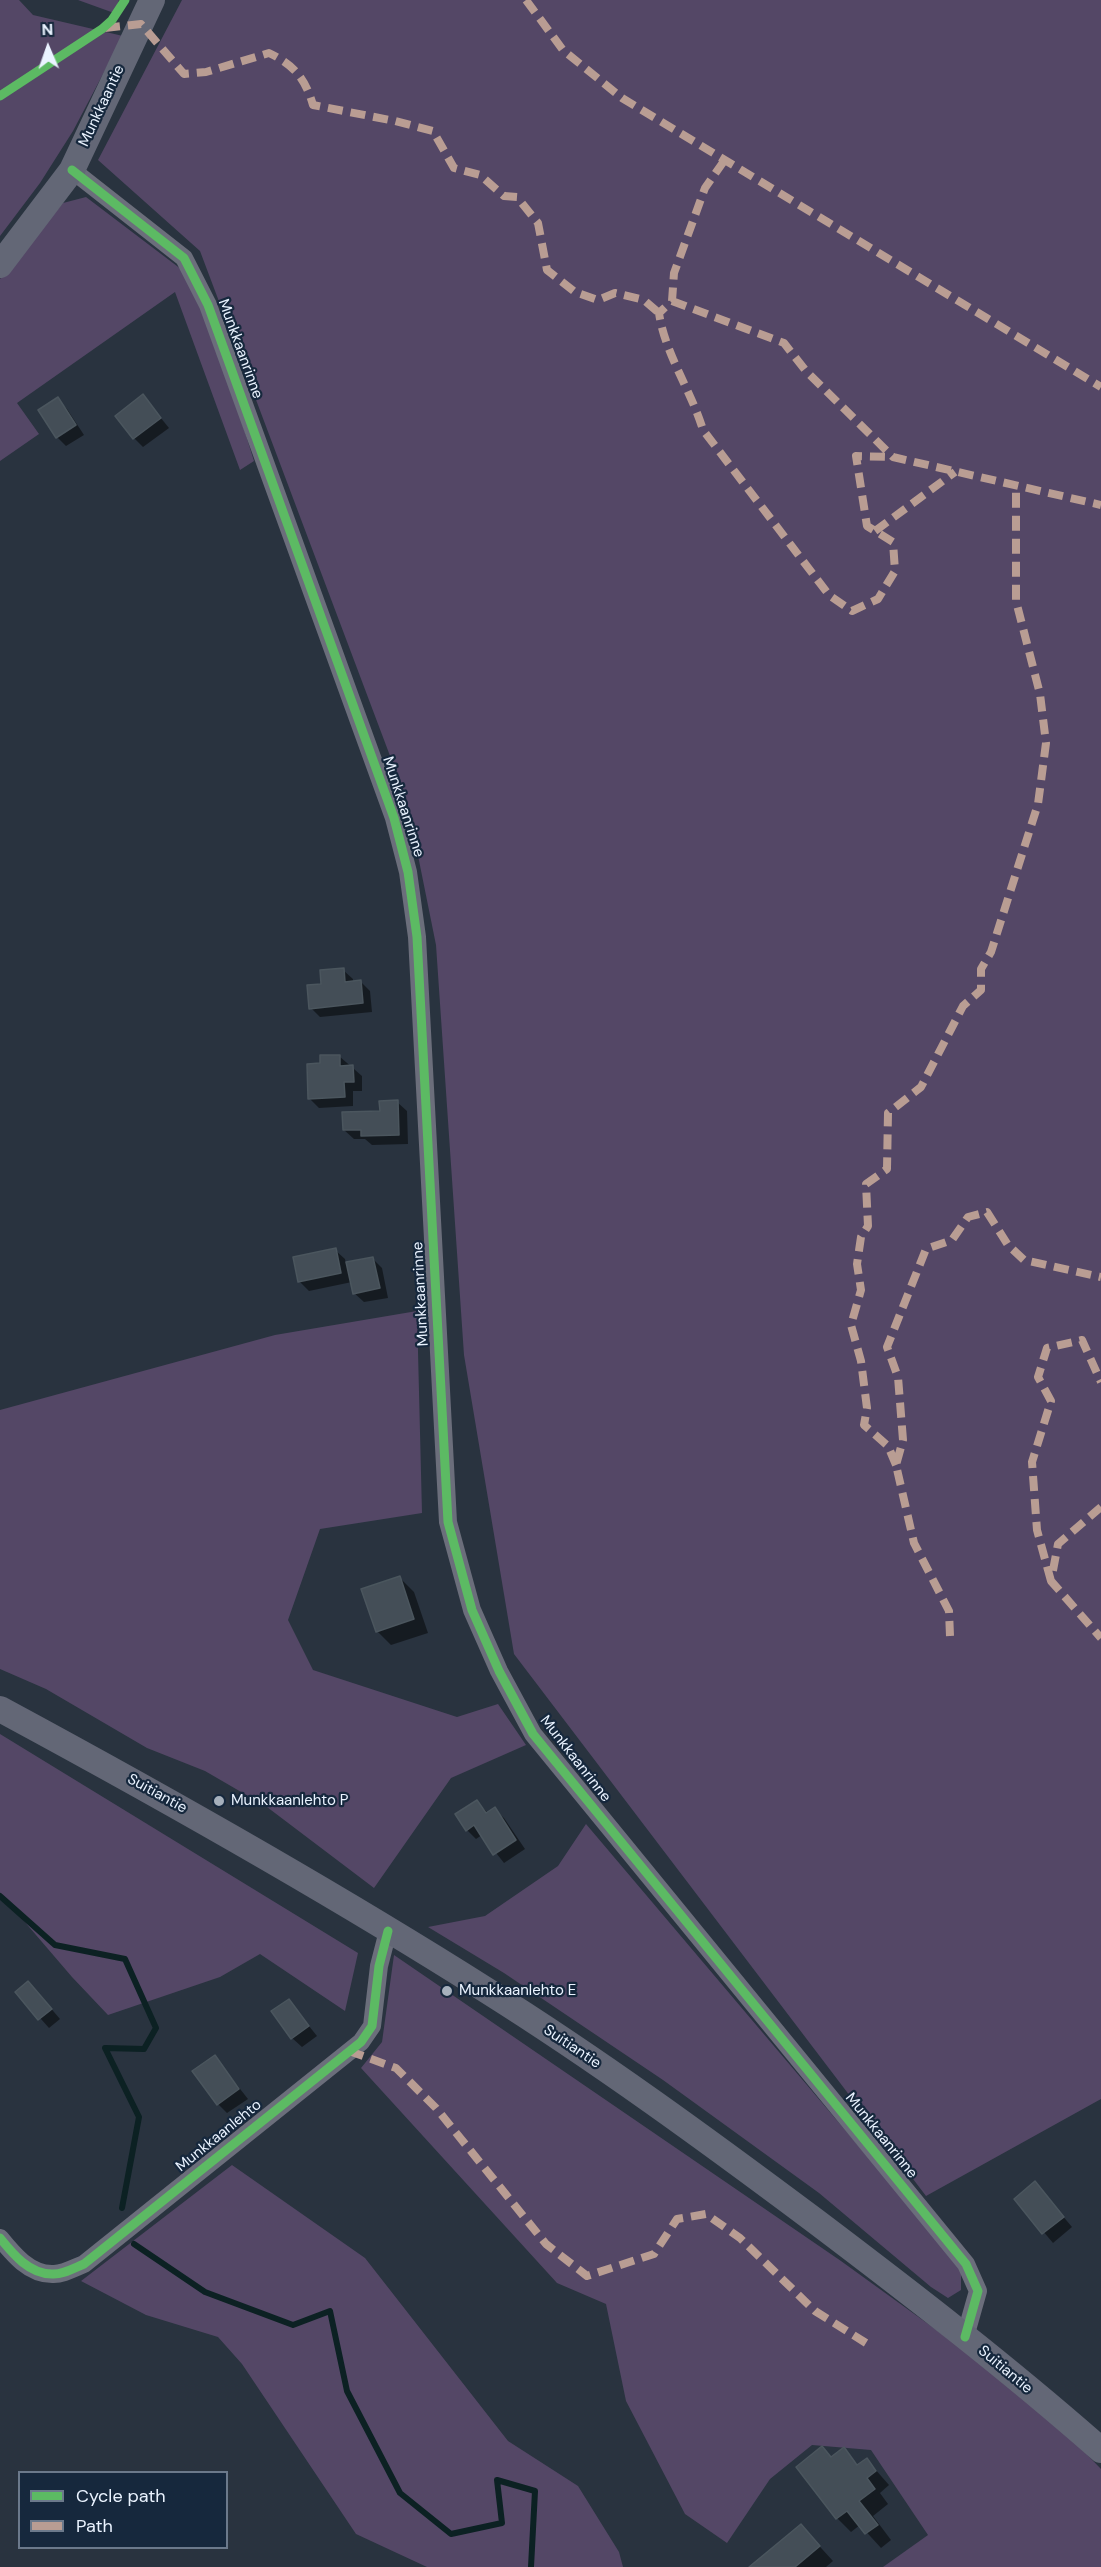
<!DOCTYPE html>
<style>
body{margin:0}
#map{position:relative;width:1101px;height:2567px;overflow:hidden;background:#29333f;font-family:"DM Sans",sans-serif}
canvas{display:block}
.legend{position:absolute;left:18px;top:2471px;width:210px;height:78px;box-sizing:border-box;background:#16283d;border:2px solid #6b798b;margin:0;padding:8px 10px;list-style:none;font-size:18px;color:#eaf3ff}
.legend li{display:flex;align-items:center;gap:12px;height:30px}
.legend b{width:30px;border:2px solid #6b798b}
.north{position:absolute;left:18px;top:18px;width:60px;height:60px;-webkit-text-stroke:4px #16283d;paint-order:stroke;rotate:358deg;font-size:16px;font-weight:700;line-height:24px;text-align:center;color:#eaf3ff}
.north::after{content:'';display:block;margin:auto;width:21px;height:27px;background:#eaf3ff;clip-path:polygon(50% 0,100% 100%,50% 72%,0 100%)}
</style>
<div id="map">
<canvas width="1101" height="2567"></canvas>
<ul class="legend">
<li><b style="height:8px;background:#5cba63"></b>Cycle path</li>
<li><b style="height:8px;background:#b99d93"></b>Path</li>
</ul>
<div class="north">N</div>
</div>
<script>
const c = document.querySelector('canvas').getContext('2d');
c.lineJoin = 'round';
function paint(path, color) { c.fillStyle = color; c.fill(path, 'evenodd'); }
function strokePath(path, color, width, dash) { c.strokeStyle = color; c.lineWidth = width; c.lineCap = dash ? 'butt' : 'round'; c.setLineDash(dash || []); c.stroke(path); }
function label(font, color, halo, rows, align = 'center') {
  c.font = font + ' "DM Sans",sans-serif'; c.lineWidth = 4.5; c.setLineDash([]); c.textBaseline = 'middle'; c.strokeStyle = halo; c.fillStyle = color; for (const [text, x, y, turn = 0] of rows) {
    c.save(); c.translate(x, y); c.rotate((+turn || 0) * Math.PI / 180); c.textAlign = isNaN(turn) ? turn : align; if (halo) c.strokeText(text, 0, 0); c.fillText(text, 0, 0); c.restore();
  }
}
const green = new Path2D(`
 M0,0H19L33,15L123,36L73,131L40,183L0,236Z
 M78,0H119L114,13Z
 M182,0H1101V2099L926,2196L514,1654L464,1355L436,945L407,801L200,251L98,160Z
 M86,197L198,282L254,461L240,470L175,292L17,403L39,434L0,461V279L63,203Z
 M417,1311L422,1513L320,1529L288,1620L313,1670L457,1717L498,1704L526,1745L451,1778L374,1888L267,1807L205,1771L147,1748L46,1689L0,1669V1410L275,1335Z
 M0,1734L358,1953L345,2011L260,1954L220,1977L108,2015L72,1977L0,1893Z
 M586,1824L950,2254L961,2270V2290L948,2298L931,2287L819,2193L663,2080L504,1973L428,1927L485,1916L558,1866Z
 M394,1955L841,2261L1036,2402L1101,2469V2567H883L928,2535L871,2450L812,2445L770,2479L727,2543L685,2514L626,2401L606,2304L557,2283L361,2068L382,2042Z
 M232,2165L365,2258L508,2441L578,2486L619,2552L623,2567H427L356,2534L242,2364L218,2337L146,2315L81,2281Z`);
const shadow = new Path2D(`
 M143,396L169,428L143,447L134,438Z
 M58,399L67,409L84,435L66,446L57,437Z
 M343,970L353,979V982H361L370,991L372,1012L320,1017L311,1008L323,985Z
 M339,1056L362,1076V1091H353V1106L319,1108L309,1098L322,1065Z
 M397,1102L407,1111L408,1144L372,1145L365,1139H354L344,1130Z
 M335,1250L345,1259L346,1264L373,1259L382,1268L388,1298L364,1302L354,1293L352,1282L309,1291L299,1281Z
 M400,1578L414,1592L428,1633L391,1645L377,1631Z
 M477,1802L488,1813L494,1809L504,1818L525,1849L504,1863L482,1835L476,1839L467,1830Z
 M17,1992H37L60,2019L49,2028Z
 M289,2001L317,2036L302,2047L292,2038Z
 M215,2057L248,2099L227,2113L218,2104Z
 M1035,2183L1072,2227L1053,2243L1016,2199Z
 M844,2449L859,2466L867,2460L889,2485L880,2493L888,2504L873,2516L891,2540L881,2548L860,2525L851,2532L837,2518L832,2458Z
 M801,2526L833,2561L826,2567H764Z`);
const stream = new Path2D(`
 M0,1896L55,1945L125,1959L156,2028L144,2049L105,2048L139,2117L122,2208
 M134,2244L205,2292L293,2325L330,2311L347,2391L400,2493L451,2534L502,2523L497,2480L535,2491L531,2567`);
const building = new Path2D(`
 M143,394L161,418L133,439L115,416Z
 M58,397L76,425L56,438L38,410Z
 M344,968L345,982L361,980L363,1003L309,1009L307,985L321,984L320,970Z
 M320,1055H340V1066L353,1065L354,1082H344L345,1097L308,1099L307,1064L320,1063Z
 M398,1100L399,1135L361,1136V1130H343L342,1112L380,1111L379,1101Z
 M336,1248L341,1273L298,1282L293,1257Z
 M373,1257L380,1288L353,1294L346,1262Z
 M400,1576L414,1619L376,1632L361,1589Z
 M477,1800L486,1813L495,1807L516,1840L493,1855L474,1825L466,1831L455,1814Z
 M28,1981L52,2009L38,2020L15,1992Z
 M289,1999L309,2026L291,2039L271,2011Z
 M215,2055L239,2089L217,2105L192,2071Z
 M1035,2181L1064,2217L1042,2234L1014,2199Z
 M822,2446L831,2457L844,2447L857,2465L867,2458L876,2471L867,2478L875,2489L859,2501L878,2525L865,2534L847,2511L836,2519L796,2467Z
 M801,2524L820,2546L795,2567H749Z`);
const street = new Path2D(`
 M72,170L184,258L208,305L394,818L408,872L417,937L448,1522L472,1610L499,1671L533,1734L966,2264L978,2291L965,2337
 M0,2238C13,2254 29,2274 52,2274C62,2275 74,2268 84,2264L361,2042L372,2026L379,1966L388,1931`);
const secondary = new Path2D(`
 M0,265L72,170L152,0
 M0,1709C165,1798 328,1890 486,1990C599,2061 707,2140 814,2220C912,2294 1009,2369 1101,2450`);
const quiet = new Path2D(`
 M526,0L563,50L622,98L1101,387
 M105,28L141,24L184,74L206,72L269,53C294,65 305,78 313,105L395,121L433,131L454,168L480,175L504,196L517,197L538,223L547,270L575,292L598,300L615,293L644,300L659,313
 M724,161L705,188L674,273L672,301L659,313C665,354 691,390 703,430L829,595L852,611L878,599L895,571L893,542L867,526L856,456L893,457
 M672,301L784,343L806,371L893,457L1101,505
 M875,531L955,472
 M896,1465L888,1446L864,1425L867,1408L861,1361L851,1325L861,1290L857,1264L861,1237L868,1226L866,1184L887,1169L888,1113L921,1087L963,1006L981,990V969L991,952L1038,804L1046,743L1040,694L1016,601V485
 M1101,1507L1058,1544L1051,1581L1101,1638
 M1051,1581L1037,1530L1032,1462L1051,1401L1038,1377L1047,1348L1082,1340L1101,1382
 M950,1636L949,1611L914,1543L896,1465L903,1440L898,1377L887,1347L926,1249L952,1240L968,1217L987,1212L1008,1245L1024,1260L1101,1277
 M349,2051L396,2068L436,2108L546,2244L587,2276L654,2254L677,2219L706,2214L740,2238L815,2311L866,2343`);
const cycleway = new Path2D(`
 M0,96L102,29L112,20L125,0
 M72,170L184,258L208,305L394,818L408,872L417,937L448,1522L472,1610L499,1671L533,1734L966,2264L978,2291L965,2337
 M0,2238C13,2254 29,2274 52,2274C62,2275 74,2268 84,2264L361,2042L372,2026L379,1966L388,1931`);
const markers = [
 [219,1801,6,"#a6b0bc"],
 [447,1991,6,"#a6b0bc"]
];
const streetNames = [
 ["Munkkaantie",102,106,-65],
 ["Munkkaanrinne",240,349,70],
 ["Munkkaanrinne",403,807,72],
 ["Munkkaanrinne",421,1294,-93],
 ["Munkkaanrinne",575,1759,52],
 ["Suitiantie",157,1794,29],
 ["Suitiantie",572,2047,34],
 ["Munkkaanlehto",219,2136,-39],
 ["Munkkaanrinne",881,2136,51],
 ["Suitiantie",1005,2370,40]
];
const poiNames = [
 ["Munkkaanlehto P",231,1801],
 ["Munkkaanlehto E",459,1991]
];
paint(green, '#544766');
paint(shadow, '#0007');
strokePath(stream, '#0c2123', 6);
paint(building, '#444e57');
strokePath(building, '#4b565e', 1.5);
strokePath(street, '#6b6e7b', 18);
strokePath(secondary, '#636776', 26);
strokePath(quiet, '#b99d93', 8, [15, 8]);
strokePath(cycleway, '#5cba63', 9);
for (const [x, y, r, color] of markers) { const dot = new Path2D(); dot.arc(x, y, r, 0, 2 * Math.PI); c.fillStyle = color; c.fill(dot); strokePath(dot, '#16283d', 2); }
label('15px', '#eaf3ff', '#16283d', streetNames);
label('15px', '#eaf3ff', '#16283d', poiNames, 'left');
</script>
